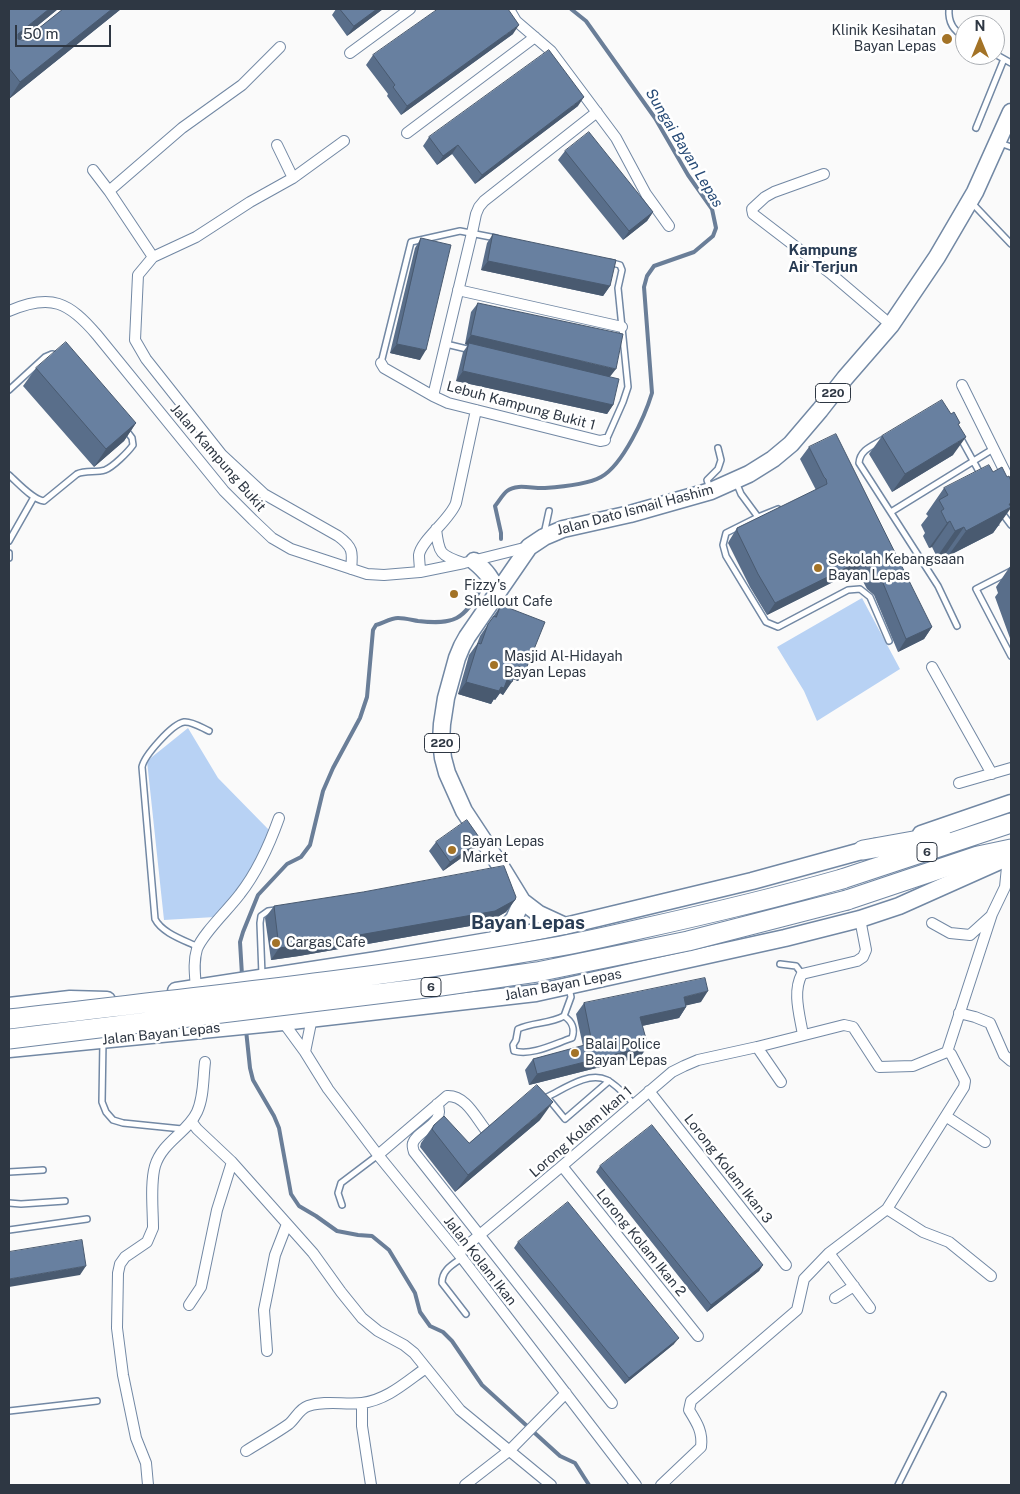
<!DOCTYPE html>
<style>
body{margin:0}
#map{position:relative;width:1020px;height:1494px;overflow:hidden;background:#fafafa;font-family:"Public Sans",sans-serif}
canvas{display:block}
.frame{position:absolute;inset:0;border:10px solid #2e3743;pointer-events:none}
.north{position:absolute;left:955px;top:15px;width:50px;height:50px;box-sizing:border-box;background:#fff;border:1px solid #abafb4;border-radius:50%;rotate:0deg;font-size:14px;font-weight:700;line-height:20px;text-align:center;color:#2e3743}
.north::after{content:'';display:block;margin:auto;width:18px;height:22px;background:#a37327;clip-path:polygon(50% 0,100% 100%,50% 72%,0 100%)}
.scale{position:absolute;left:15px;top:25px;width:96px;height:22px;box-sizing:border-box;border:2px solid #2e3743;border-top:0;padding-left:6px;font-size:15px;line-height:18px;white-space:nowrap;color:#2e3743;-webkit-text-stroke:4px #fff;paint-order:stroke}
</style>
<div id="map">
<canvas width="1020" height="1494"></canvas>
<div class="frame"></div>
<div class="north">N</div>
<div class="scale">50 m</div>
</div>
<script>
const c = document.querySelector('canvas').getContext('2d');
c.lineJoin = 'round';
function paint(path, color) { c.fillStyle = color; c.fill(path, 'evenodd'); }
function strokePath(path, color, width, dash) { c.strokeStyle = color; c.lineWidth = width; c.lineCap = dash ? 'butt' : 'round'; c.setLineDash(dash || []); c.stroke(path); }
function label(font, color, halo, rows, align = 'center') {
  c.font = font + ' "Public Sans",sans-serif'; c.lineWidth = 5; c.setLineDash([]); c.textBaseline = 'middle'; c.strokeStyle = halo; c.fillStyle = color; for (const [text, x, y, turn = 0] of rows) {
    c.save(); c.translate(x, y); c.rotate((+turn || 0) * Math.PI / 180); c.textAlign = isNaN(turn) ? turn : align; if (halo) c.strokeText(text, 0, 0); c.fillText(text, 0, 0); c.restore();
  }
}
const green = new Path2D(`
 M862,598L900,669L817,721L804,691L777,647Z
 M188,728L218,778L269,830L264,848L242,884L215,917L164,920L147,761Z`);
const stream = new Path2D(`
 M501,539V533L495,506C499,501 503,494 507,491C517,483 533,489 545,488C560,487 588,484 601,477C623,465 645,416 652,393L644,287L647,276L654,266L694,252L713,236L716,228L712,209L688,175L655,118L586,21L571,9
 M242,975L240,942L243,932L258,895L287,864L301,857L310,845L323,791L333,768L360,718L367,697L373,630L376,625C383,623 391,618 398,618C405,618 412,620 418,621C454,625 464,620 481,588
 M246,1030L250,1068L253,1080L274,1116L279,1128L291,1194L299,1206L316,1216L337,1231L358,1235L372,1236L389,1250L415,1293L420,1312L430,1326L443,1332L452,1341L482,1385L560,1456L575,1463L589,1485`);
const lane = new Path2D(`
 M949,9C948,22 953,31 965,37
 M995,54L1011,63
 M976,128L1004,59
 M1000,143L1011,147
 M972,203L1011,244
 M446,344L471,350
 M381,363L411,242L460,231L496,238
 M9,390L45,357L52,354L56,355
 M960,437L981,475
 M605,440L608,436L623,402L628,387L618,288L622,270L620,265L609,262
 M882,440C872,446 860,450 859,463L938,586L957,626
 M9,475C18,483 33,500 44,501L77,474C86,470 96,473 105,470C113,467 128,452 133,445L132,438L126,430
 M736,482L741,494L758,517L726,533L723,545L726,556L766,622L778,627L848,590L860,589L870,597L889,641
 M710,488L707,480L718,469L721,460L718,448
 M891,512L993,449
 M1002,513L1011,525
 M758,517L778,509
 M544,534L549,511
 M9,541L34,497
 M9,553V558
 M1011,571L976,589L1011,656
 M198,947C184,940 162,933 155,919L142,767C144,756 172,724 184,722C192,721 202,728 209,731
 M780,964L796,966L802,974
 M262,975L260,923L261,916L268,911L276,910
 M564,1016C573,1022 575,1029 572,1038C554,1044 532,1056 514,1051L513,1045L516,1040L518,1029C533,1022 550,1024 564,1016L571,997L569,988
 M103,1041L102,1102L106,1112L113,1120L123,1123L182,1129
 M609,1081L565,1119L547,1097C564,1089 588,1071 607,1080C617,1085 626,1096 634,1104
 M9,1172L43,1170
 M9,1203L21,1204L65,1201
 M342,1205L338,1193L341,1183L378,1155
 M9,1230L87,1219
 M462,1258C452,1265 442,1270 442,1283L466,1314
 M9,1411L97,1401
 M898,1485L943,1395`);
const street = new Path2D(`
 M509,9L516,21L551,51L616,138L646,194L669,226
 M350,53L410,9
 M407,133L535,37
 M344,141L293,178L250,202L196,237L153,257L138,275L135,340L146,359L222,455L264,494L338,536C353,547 353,552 351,569
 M277,145L293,178
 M93,170L109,191
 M824,174L774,192L765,197L752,209L753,214L830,273L891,325
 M153,257L109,191L182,128L242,85L280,47
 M458,290L622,327
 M9,311C51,293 69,302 97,335L224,491L253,520L272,538L291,549L367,574L384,575L420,572L464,563L528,547
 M381,363L384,368L433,396L448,403L600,441L605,440
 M962,385L1011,484
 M433,396L472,233L476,214L479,207L484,201L597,112
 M436,529C439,554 440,555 463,563
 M420,572C420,566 419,560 419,555C421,540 450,520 456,503L476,410
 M932,667L992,774
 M959,783L1011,768
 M932,923L950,933L970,935L991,916
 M196,988C195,975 193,962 197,949C203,933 229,909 240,894C258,871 269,846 279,818
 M959,1013L975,1017L990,1023L1004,1055L1011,1061
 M283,1022L305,1052L328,1089L378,1155L462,1258L636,1485
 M803,1035C800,1016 792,992 802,974L857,961L863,957L866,950L860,919
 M757,1047L781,1082
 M305,1052L312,1018
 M947,1052L992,914L1005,887L1008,857
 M649,1091L786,1265
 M437,1104C447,1124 417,1130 413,1143C412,1146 413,1149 414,1152L612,1403
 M947,1117L985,1142
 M191,1121L197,1129L232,1162L313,1253L341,1292L362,1318L378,1331L404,1345L414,1353L460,1410L551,1485
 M378,1155L447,1096C465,1095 475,1116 485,1129
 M562,1166L698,1336
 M887,1209L923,1232L949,1242L991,1276
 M458,1253L562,1166L672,1072L684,1066L698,1060L757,1047L844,1025L853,1027L879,1067L913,1066L947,1052
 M829,1253L870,1308
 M835,1298L854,1286
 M189,1305L201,1287L217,1210L232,1162
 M267,1351L264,1310L275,1255L287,1224
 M362,1403V1426L371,1485
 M246,1451C260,1442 275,1434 289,1424C296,1418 299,1409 308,1406C325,1400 345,1405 362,1403C387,1400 406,1382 426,1368
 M148,1485L146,1463L136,1438L123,1375L117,1328L118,1273L120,1264L125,1257L147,1242L153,1228C153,1209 150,1184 155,1166C162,1142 188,1132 197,1112C204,1097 203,1078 205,1062
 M465,1485L510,1450L566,1393
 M661,1485L701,1447C703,1432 697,1423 689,1410L691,1401L797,1310L804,1279L829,1253L887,1209L964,1087L965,1081L951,1054L947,1052`);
const primary = new Path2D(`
 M474,561C486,571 493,579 497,594
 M921,834L1011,803
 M565,926L539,914L522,901L503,870L464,811L447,773L443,758L441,741L442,724L446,698L457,658L462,646L467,637L529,547L544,537L563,529L630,514L711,491L749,474L773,459L791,444L820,410L845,378L891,325L937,257L975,192L1011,112
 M494,940L514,919L522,901
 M176,991L377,960L494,940L565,926L752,881L876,847
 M9,1006L70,999L107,1000
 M9,1049L283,1022L536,993L785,938L860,919L899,906L1011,856`);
const highway = new Path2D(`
 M863,850L941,836
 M842,879L1011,823
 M847,900L978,856L1011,849`);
const highwayBridge = new Path2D(`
 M9,1019C193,997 378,979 561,946C587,941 614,935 640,929C708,914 775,898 842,879
 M9,1039L434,987L537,972L688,941L847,900`);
const wall = new Path2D(`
 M9,9H58L20,40H24L63,9H121L9,99Z
 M336,9H383L347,36L332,15Z
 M513,34L401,115L387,96L388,94L366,65L373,55Z
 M578,106L475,184L452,154L437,165L423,146L429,137Z
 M565,151L653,212L647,221L623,240L558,160Z
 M493,234L610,286L603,296L481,270L487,243Z
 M421,238L420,360L390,353L415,248Z
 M478,303L610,377L613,405L607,414L456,381L463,352L468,345L465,344L471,312Z
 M36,368L136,423L124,441L94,467L23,386Z
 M951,414L959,425L953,455L892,492L869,454L882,436Z
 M809,447L932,627L924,639L898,652L874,595L867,589L857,570L767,615L750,587L728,543L729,541L737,528L816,490L800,459Z
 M944,488L1000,525L998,526L993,533L948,556L946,553L937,557L932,547L929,548L923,536L925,533L921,525L928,516L926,514Z
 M1011,565V641L995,597L998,593L996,587Z
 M501,605L526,669L518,681L513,679L503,695L500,693L495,700L494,699L491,704L458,694L469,655L477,644L480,636Z
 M436,842L474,849L443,871L429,851Z
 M515,900L506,912L487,923L299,956L271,960L265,918L274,906Z
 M701,1002L686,1005V1007L679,1018L642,1026L648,1046L640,1057L529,1085L525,1070L533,1059L583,1046L576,1014L584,1003Z
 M540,1120L455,1192L420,1147L421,1143L434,1125L469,1143Z
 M600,1166L763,1265L759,1271L707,1312L596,1172Z
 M518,1242L674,1344L625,1384L514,1248Z`);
const shadedWall = new Path2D(`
 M49,9H58L9,49L18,34Z
 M112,9H121L9,99L20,82Z
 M377,9H383L347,36L354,26Z
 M519,25L513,34L401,115L407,106Z
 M584,97L578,106L475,184L482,175Z
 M458,145L452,154L437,165L443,156Z
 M653,212L647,221L623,240L629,231Z
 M488,261L610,286L603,296L481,270Z
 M471,335L616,369L609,378L469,343L468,345L465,344Z
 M397,344L426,350L420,360L390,353Z
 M463,371L613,405L607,414L456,381Z
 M136,423L124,441L94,467L106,449Z
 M966,437L953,455L892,492L905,474Z
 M1011,503V508L993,533L948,556L966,531Z
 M950,521L932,547L929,548L947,523Z
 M964,527L946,553L937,557L955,531Z
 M866,558L857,570L767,615L775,603Z
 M932,627L924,639L898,652L906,639Z
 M518,666L526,669L518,681L510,678Z
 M507,680L512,682L503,695L500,693L495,700L494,699L491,704L458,694L466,682Z
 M481,840L474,849L443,871L450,862Z
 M515,900L506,912L487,923L299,956L271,960L279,948Z
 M708,991L701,1002L676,1008L684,997Z
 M686,1007L679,1018L632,1028L640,1017Z
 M648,1046L640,1057L529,1085L537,1074Z
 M553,1102L540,1120L455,1192L468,1175Z
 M763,1265L759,1271L707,1312L711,1305Z
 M86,1266L80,1275L9,1287V1279Z
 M679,1338L674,1344L625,1384L629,1378Z`);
const building = new Path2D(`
 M9,9H49L18,34V39L22,40H24L63,9H112L20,82L9,68Z
 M340,9H377L354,26Z
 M438,9H508L519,25L407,106L393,87L395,85L373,55Z
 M549,50L584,97L482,175L458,145L443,156L429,137Z
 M589,132L653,212L629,231L565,151Z
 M493,234L616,260L610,286L488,261Z
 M421,238L451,245L426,350L397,344Z
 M478,303L623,334L616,369L471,335Z
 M66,342L136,423L106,449L36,368Z
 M469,343L619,379L613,405L463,371Z
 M942,400L951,414L954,412L960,423L958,424L966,437L905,474L882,436Z
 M836,434L932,627L906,639L883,583L875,576L866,558L775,603L758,574L737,531V528L827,484L826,479L824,477L809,447Z
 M989,465L993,472L1002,467L1007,477L1009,476L1011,481V503L1009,504L1011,507L966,531L964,527L955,531L950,521L947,523L941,511L944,509L939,500L948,495L944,488Z
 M501,605L545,622L526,669L518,666L512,682L507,680L504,688L501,687L499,691L466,682L478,643L481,644L488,624L494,616L496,617Z
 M467,820L481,840L450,862L436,842Z
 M504,866L516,897L515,900L495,911L308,944L279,948L274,906L363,892Z
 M705,978L708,991L684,997L686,1007L640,1017L648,1046L537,1074L533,1059L592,1043L584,1003Z
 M537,1085L553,1102L468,1175L432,1129L434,1125L444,1116L469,1143Z
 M652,1125L763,1265L711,1305L600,1166Z
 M568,1202L679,1338L629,1378L518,1242Z
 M82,1240L86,1266L9,1279V1252Z`);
const markers = [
 [947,39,6,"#a37327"],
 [818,568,5,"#a37327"],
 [454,594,5,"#a37327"],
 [494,665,5,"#a37327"],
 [452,850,5,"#a37327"],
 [276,943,5,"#a37327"],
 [575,1053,5,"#a37327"]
];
const shields = [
 [833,393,35],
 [442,743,35],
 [927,852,20],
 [431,987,20]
];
const shieldNames = [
 ["220",833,393],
 ["220",442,743],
 ["6",927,852],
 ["6",431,987]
];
const poiNames = [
 ["Klinik Kesihatan",936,31,"right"],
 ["Bayan Lepas",936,47,"right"],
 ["Sekolah Kebangsaan",828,560],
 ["Bayan Lepas",828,576],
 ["Fizzy's",464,586],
 ["Shellout Cafe",464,602],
 ["Masjid Al-Hidayah",504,657],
 ["Bayan Lepas",504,673],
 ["Bayan Lepas",462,842],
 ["Market",462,858],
 ["Cargas Cafe",286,943],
 ["Balai Police",585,1045],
 ["Bayan Lepas",585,1061]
];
const streetNames = [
 ["Lebuh Kampung Bukit 1",521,406,15],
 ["Jalan Kampung Bukit",218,458,49],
 ["Jalan Dato Ismail Hashim",635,510,-15],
 ["Jalan Bayan Lepas",563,985,-11],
 ["Jalan Bayan Lepas",161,1034,-6],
 ["Lorong Kolam Ikan 1",581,1132,-41],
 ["Lorong Kolam Ikan 3",728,1169,52],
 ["Lorong Kolam Ikan 2",641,1243,51],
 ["Jalan Kolam Ikan",480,1261,52]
];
const waterNames = [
 ["Sungai Bayan Lepas",684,148,59]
];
const neighbourhoodNames = [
 ["Kampung",823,250],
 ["Air Terjun",823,267]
];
const districtNames = [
 ["Bayan Lepas",528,923]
];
paint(green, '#b8d2f4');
strokePath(stream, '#6a7e98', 4);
strokePath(lane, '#7288a4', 8);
strokePath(street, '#7288a4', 12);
strokePath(primary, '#7288a4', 19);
strokePath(highway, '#7288a4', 21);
strokePath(lane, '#fff', 5);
strokePath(street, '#fff', 10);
strokePath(primary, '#fff', 16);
strokePath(highway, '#fff', 19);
strokePath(highwayBridge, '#7288a4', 21, []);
strokePath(highwayBridge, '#fff', 19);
paint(wall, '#596e8a');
paint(shadedWall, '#495a70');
paint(building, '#6880a0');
strokePath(building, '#495a70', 1);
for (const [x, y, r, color] of markers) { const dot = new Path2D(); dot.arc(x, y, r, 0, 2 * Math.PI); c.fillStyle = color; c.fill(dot); strokePath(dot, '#fff', 2); }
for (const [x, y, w] of shields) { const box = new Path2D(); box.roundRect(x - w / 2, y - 9.5, w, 19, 4); c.fillStyle = '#fff'; c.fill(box); strokePath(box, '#2e3743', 1); }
label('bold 12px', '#2e3743', null, shieldNames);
label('14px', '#2e3743', '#fff', poiNames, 'left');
label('14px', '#2e3743', '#fff', streetNames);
label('italic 15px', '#264a76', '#fff', waterNames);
label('bold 15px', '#293c54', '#fff', neighbourhoodNames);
label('bold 19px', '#293c54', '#fff', districtNames);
</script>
